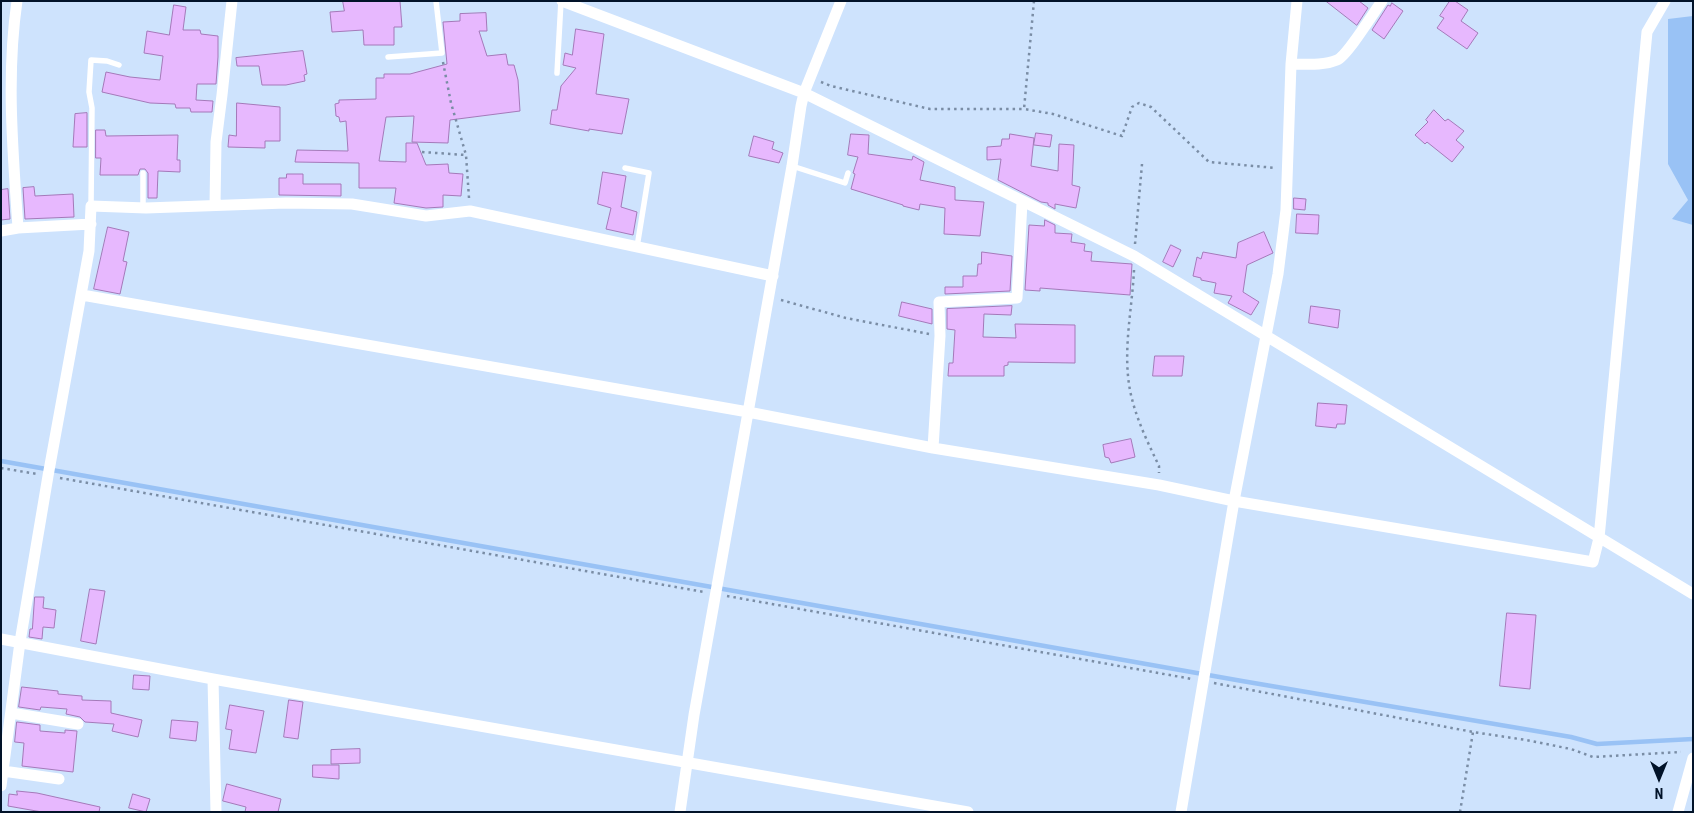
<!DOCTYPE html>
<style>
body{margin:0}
#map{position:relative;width:1694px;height:813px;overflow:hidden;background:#cee3fd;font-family:"Roboto Condensed",sans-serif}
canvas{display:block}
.frame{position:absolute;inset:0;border:2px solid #021329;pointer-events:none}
.north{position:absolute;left:1634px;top:753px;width:50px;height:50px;-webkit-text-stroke:4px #cee3fd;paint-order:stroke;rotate:180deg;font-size:14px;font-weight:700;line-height:20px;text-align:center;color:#021329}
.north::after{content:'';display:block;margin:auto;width:18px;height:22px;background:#021329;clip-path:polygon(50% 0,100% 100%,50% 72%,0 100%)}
</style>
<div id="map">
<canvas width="1694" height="813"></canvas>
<div class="frame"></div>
<div class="north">N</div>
</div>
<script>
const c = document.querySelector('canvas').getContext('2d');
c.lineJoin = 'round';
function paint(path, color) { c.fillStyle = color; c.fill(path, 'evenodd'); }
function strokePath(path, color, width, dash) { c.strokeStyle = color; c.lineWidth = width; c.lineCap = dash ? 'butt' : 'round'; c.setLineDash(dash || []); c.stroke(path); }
const water = new Path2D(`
 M1693,16V225L1672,219L1688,200L1668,164V19Z`);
const stream = new Path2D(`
 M1,461L1242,681L1571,737L1597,744L1693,739`);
const building = new Path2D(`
 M343,1H400L402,27H394V45H364L363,30L332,32L330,12L344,11Z
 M1326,1H1359L1368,8L1357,25Z
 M1450,1H1455L1468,10L1461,21L1478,33L1467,49L1437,28L1444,18L1440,16Z
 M1392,3L1403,11L1384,39L1372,30L1388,5L1390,6Z
 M174,5L186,7L183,30H200L201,34L218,36V57L216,84H197L196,100L213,101L212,112H191L190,108H176L175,104L150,103L102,92L106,72L130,77L160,80L163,56L144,53L147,31L169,35Z
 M486,13L487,31H479L487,56L506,54L508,65H514L518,80L520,111L450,120L448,143L412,142L414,116L386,117L379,161L406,162V143H417L426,165L448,164L449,173L463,174L461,196L443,195V207L426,208L394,203L396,188H359V163L295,162L297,150L348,151L346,121L340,122L339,117L336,116L335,104L339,103V100L376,99V78H384V74H410L447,64L443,22L460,21V14Z
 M576,29L604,34L596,94L629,99L622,134L589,129V131L550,124L552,110H557L561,86L576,68L563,65L565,53L572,55Z
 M303,51L307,74L304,75L305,81L286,85H262L259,66H237L236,58Z
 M237,103L280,107V141H265V148L228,147L229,135L236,136Z
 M1434,110L1445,121L1448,119L1464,131L1456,140L1464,147L1452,162L1427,142L1425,144L1415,135L1428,122L1426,120Z
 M87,113V147H73L75,114Z
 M96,130H105L106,136L178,135L177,160H180V172L158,171L157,198H148V173L145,169H140L138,175H100L101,158H96Z
 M1036,133L1052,135L1050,147L1034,145Z
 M851,134L869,135L868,154L912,160L913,156L924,162L920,180L955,187V200L984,202L980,236L944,234L945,208L920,204L919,210L903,206V205L851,189L855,174L853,173L858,157L848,155Z
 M1010,134L1034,138L1031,166L1058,171L1059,144L1074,145L1072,185L1080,187L1076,208L1055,204V209L1048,205V203L1041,202L998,180L1001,159L987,160V147L1001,146L1002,139H1009Z
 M754,136L774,142L772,149L783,153L779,163L749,156Z
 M603,172L626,176L621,207L637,212L633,235L606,229L611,208L598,204Z
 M287,174H303V184H341V196L279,195V178H286Z
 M34,187L35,196L73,194L74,217L25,219L23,188Z
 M8,189L10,219L1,220V190Z
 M1294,198L1306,199L1305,210L1294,209Z
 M1297,214L1319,215L1318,234L1296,233Z
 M1045,220L1055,225V233L1072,234L1071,242L1085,244L1084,251L1092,252L1091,261L1132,264L1130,295L1040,288V291L1025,290L1029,225L1044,226Z
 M108,227L129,232L123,261L127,262L120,294L94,289Z
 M1264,232L1273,253L1247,265L1243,292L1259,302L1251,315L1228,303L1232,296L1214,293L1216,283L1201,280V278L1193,276L1197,257L1201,259L1203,252L1236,258L1238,243Z
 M1171,245L1181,250L1173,267L1163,262Z
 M982,252L1012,256L1010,291L945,294V287H963V276H977L978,264H981Z
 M902,302L932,309V324L899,316Z
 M1012,306L1011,315L984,314L983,337L1016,338L1015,324L1075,325V363L1008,362V365L1004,366V376H948L949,363H953L955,330L947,329V309Z
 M1311,306L1340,310L1338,328L1309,323Z
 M1155,356H1184L1182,376H1153Z
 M1318,403L1347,405L1345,424H1337L1336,428L1316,426Z
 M1131,439L1135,457L1111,463L1109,458L1105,457L1103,445Z
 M90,589L105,591L96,644L81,641Z
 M35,597H44L43,608L56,610L54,628L43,627L42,639L29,637L30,629H32Z
 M1507,613L1536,615L1530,689L1500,686Z
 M134,675L150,676L149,690L133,689Z
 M22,687L58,691V694L82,696V700L111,701V713L142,720L138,737L112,731L114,724L85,722L80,717L66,714L67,709L41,707L40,710L19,707Z
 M289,700L303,702L298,739L284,737Z
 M230,705L264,711L256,753L229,749L232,730L226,729Z
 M172,720L198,722L196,741L170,738Z
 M17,722L40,725V731L65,733V730L77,731L73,772L22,766L24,743L15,742Z
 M360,749V763L331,764V750Z
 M313,765H339V779L313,777Z
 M227,784L281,799L278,812H245L246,807L223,801Z
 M17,791L37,793L100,807L99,812H42L8,806L9,794L17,795Z
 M133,794L150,799L146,812L129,808Z`);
const path = new Path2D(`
 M1034,1L1024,109L1053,114L1122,136L1132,107L1139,103L1151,107L1209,162L1276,168
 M443,62L451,103L466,155L469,198
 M821,82L831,86L930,109H1024
 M422,152L466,155
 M1135,244L1142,164
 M1134,270C1132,312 1121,357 1132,399C1138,423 1149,445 1159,466V473
 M781,300L846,318L929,334
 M1,468L37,474
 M60,478L704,592
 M727,596L1192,679
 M1214,683L1473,732L1526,740L1571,749L1593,757L1681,752
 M1460,812L1473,732`);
const lane = new Path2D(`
 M388,57L442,53L436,1
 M557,73L561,1
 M792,166L845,183L848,173
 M625,168L649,173L637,247
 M91,206L92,108L89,92L91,60L107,61L119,65
 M143,208V173`);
const street = new Path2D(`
 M17,1C6,77 13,152 18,228
 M562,1L804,93L1134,256L1693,594
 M1291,64C1305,64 1323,66 1337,60C1347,56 1374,12 1382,1
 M215,205L216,142L222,95L232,1
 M1,231L18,228L91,224
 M82,295L748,412L933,448L1159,485L1234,501L1593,562L1599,538L1647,32L1665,1
 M933,448L940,336L939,302L1017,298L1022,202
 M1,639L213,679L968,812
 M213,679L216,812
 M11,713L78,724
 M3,771L59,779
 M1,786L20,642L48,476L89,251L91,206L146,208L286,203L352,204L426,216L470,211L773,276
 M680,812L694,715L792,166L801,106L804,93L841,1
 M1181,812L1234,501L1278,274L1286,210L1291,64L1297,1
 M1678,812L1693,758`);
paint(water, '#99c2f5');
strokePath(stream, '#99c2f5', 4.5);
paint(building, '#e7b8fe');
strokePath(building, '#a479b9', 1);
strokePath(path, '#7a8da5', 2.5, [2.5, 4]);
strokePath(lane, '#fff', 5.5);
strokePath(street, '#fff', 11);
</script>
